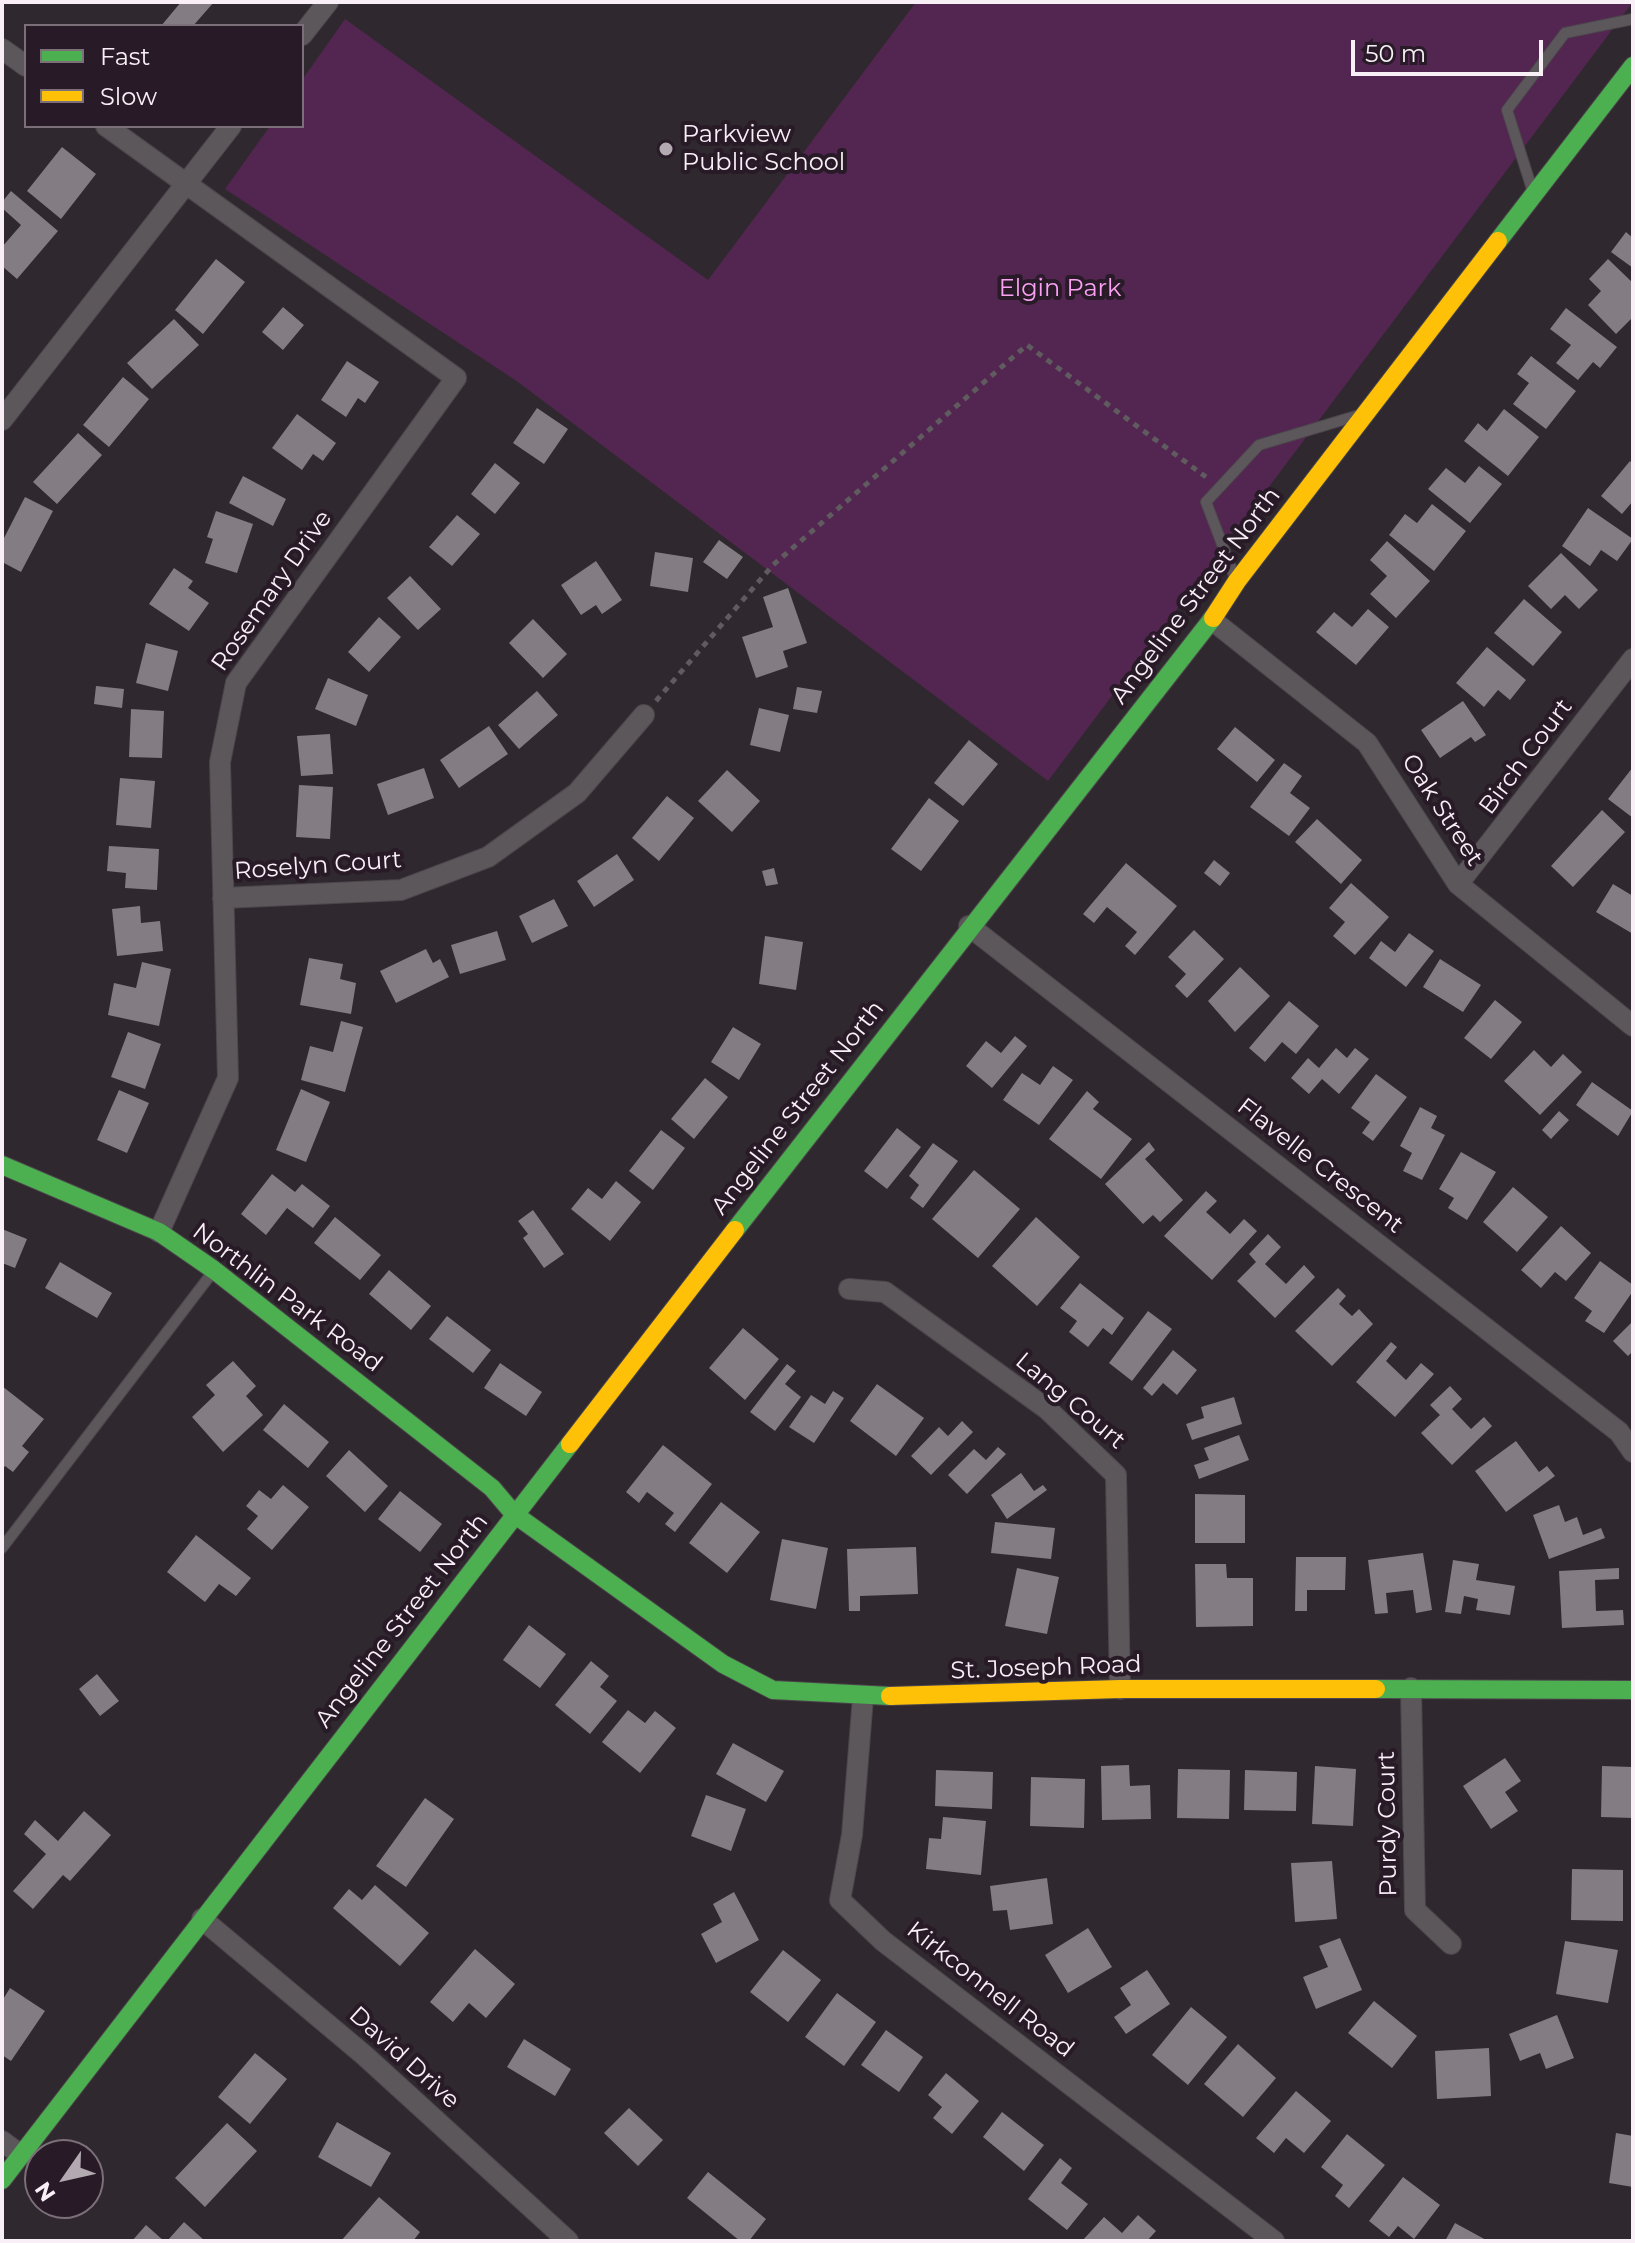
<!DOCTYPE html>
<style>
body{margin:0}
#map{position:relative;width:1635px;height:2243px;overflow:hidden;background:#2f282e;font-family:Montserrat,sans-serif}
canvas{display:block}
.frame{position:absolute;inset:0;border:4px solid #f8eff7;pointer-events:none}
.legend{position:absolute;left:24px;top:24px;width:280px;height:104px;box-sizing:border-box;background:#281b27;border:2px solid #7b707a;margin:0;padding:10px 14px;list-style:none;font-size:24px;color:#f8eff7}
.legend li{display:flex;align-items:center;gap:16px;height:40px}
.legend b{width:40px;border:2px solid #7b707a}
.north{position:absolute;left:24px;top:2139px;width:80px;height:80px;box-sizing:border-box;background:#281b27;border:2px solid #7b707a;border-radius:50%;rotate:236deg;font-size:22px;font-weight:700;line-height:32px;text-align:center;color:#f8eff7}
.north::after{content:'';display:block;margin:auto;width:28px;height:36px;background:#b2a9b1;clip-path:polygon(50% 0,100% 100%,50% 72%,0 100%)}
.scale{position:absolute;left:1351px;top:40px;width:192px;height:36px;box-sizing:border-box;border:4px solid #f8eff7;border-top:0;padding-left:10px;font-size:24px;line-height:28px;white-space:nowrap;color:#f8eff7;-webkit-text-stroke:6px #281b27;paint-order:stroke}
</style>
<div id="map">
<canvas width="1635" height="2243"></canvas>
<div class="frame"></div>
<ul class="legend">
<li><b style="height:10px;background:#4caf50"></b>Fast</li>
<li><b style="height:10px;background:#ffc107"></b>Slow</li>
</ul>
<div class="north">N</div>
<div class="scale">50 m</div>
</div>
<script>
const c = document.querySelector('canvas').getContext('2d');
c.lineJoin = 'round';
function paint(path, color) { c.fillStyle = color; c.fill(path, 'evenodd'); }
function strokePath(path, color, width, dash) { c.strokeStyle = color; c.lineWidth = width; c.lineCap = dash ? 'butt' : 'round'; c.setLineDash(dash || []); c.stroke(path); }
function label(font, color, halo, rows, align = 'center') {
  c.font = font + ' Montserrat,sans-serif'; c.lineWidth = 8; c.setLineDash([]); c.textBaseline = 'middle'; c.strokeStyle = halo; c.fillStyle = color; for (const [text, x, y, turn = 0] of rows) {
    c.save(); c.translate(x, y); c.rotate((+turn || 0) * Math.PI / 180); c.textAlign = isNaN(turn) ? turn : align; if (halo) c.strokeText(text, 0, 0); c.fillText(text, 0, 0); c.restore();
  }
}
const green = new Path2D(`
 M916,2H1633L1048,781L518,382L225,189L270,126H302V80L345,19L708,280Z`);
const building = new Path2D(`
 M181,2H214L193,26H161Z
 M62,147L96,174L61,219L27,191Z
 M11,191L58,231L17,279L2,266V247L21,225L2,208V202Z
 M1626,232L1633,238V268L1611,252Z
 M216,259L245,282L203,334L175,310Z
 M1608,259L1633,283V317L1616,334L1588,305L1601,291L1589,279Z
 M283,307L304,325L283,350L262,332Z
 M1566,308L1617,347L1600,368L1593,362L1578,380L1556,363L1571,345L1550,329Z
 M174,319L199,345L152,389L127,363Z
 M1531,356L1576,391L1546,429L1513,404L1529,383L1517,374Z
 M347,361L379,382L365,403L358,398L346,417L321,400Z
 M123,377L149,399L109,447L83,425Z
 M537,408L568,429L544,464L513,443Z
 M1504,409L1539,437L1508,476L1464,441L1478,423L1487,431Z
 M297,414L336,443L323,461L313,454L302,470L272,448Z
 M78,433L102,455L57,504L33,482Z
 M1630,461L1633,464V501L1622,514L1601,496Z
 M495,463L520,483L495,514L471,494Z
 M1479,466L1502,484L1470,523L1428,489L1446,468L1465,483Z
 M243,476L286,499L273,526L229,503Z
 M25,497L53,511L21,572L2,562V542Z
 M1432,504L1466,531L1434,571L1389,535L1405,514L1417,523Z
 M1588,508L1633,539L1617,561L1601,550L1590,566L1562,546Z
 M216,511L253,524L237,573L205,563L213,539L207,537Z
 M457,515L480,534L452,566L429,547Z
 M719,540L743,557L727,579L703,562Z
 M1387,541L1430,581L1396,618L1370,594L1387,576L1370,560Z
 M655,552L693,558L688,592L650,586Z
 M1561,553L1598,590L1579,609L1565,595L1551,609L1528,586Z
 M596,561L622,600L602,614L596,605L581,615L561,585Z
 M174,568L193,581L188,588L209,603L189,631L149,604Z
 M410,576L441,609L418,630L387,598Z
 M788,588L807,643L783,651L788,667L756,678L742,637L773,627L763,597Z
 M1524,599L1562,632L1533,666L1494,633Z
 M1368,609L1389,627L1356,665L1316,632L1334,612L1352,627Z
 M379,617L401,637L369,672L348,652Z
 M533,619L567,654L543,678L509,643Z
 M146,643L178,651L168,691L136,683Z
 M1487,647L1526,680L1510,700L1498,690L1484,707L1456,683Z
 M328,678L368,695L356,726L315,709Z
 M96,686L124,689L122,708L94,704Z
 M797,687L822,691L817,713L793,709Z
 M537,691L558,715L519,749L498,725Z
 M1463,701L1486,735L1475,742L1471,737L1440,758L1421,730Z
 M759,708L789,715L780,752L750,745Z
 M131,709L164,711L162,758L129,757Z
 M489,726L508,754L459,788L440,760Z
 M1235,727L1275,760L1257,782L1217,749Z
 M330,734L333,774L301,776L297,736Z
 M969,740L998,764L963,806L934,783Z
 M1284,763L1302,776L1290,793L1310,808L1289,836L1250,807Z
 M1633,767V818L1608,799Z
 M424,768L434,798L388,815L377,784Z
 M727,770L760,801L732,832L698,801Z
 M120,778L155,781L151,828L116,825Z
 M299,785L333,787L330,839L296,837Z
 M667,796L694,818L659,861L632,838Z
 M929,798L959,821L921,871L891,849Z
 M1602,810L1625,832L1573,887L1551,866Z
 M1317,819L1362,860L1341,884L1295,842Z
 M109,846L159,849L157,890L125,888L126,873L107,871Z
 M617,854L634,880L594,907L577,881Z
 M1214,860L1230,873L1220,886L1204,873Z
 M1126,863L1177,906L1135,955L1125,946L1137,932L1107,907L1094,923L1083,914Z
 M774,868L778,884L766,886L762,871Z
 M1351,883L1389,917L1355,955L1333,936L1345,922L1329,908Z
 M1613,884L1633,896V934L1596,912Z
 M554,899L568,926L532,943L519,916Z
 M140,906L141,923L160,921L163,951L117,956L112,909Z
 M1194,930L1224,959L1187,998L1175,986L1186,974L1168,957Z
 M497,931L506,960L460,974L451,945Z
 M1409,933L1434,951L1406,987L1369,958L1381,941L1395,952Z
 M765,936L803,942L796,990L759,984Z
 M426,949L433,963L440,959L449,977L396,1003L380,971Z
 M309,958L343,964L340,979L356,983L351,1014L300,1005Z
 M1440,959L1481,985L1463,1012L1423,987Z
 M142,962L171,969L159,1026L108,1015L114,983L136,988Z
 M1240,967L1270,996L1235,1032L1208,1001Z
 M1495,1000L1522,1022L1491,1059L1464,1038Z
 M1289,1001L1319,1026L1296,1054L1282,1042L1265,1062L1249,1048Z
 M341,1021L363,1027L345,1092L301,1080L310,1046L333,1052Z
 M733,1027L761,1044L739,1080L711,1062Z
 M128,1032L161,1044L145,1089L111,1077Z
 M1015,1036L1027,1046L992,1088L966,1066L986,1041L1001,1053Z
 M1336,1048L1347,1058L1355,1048L1369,1059L1339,1094L1322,1079L1309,1094L1291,1078L1308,1058L1319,1068Z
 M1534,1050L1551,1067L1563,1054L1582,1072L1540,1115L1504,1081Z
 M1053,1066L1073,1080L1039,1125L1003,1100L1022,1073L1040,1085Z
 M1376,1074L1407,1097L1373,1141L1362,1133L1370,1122L1351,1108Z
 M705,1078L728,1097L694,1139L671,1119Z
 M1592,1082L1633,1111L1618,1136L1576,1105Z
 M301,1089L330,1102L306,1162L276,1150Z
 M119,1090L149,1103L127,1153L97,1140Z
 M1087,1091L1099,1102L1093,1109L1132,1139L1101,1179L1049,1139Z
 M1420,1107L1437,1116L1431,1128L1445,1135L1422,1180L1403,1171L1412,1153L1400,1146Z
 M1559,1111L1569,1120L1551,1139L1542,1130Z
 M897,1128L921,1147L887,1189L864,1171Z
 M661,1130L685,1148L653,1190L629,1171Z
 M1149,1142L1155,1150L1145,1159L1183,1200L1160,1222L1153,1215L1143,1224L1105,1184Z
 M933,1143L958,1161L923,1208L910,1198L919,1185L909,1176Z
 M1461,1152L1496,1172L1467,1220L1448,1208L1454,1198L1439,1189Z
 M974,1170L1020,1209L978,1258L932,1219Z
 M272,1174L295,1192L302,1184L330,1206L313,1228L287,1208L266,1235L241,1214Z
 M616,1181L641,1202L610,1241L571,1209L588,1188L602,1199Z
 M1513,1187L1548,1217L1517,1252L1483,1222Z
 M1206,1191L1217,1201L1206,1212L1230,1234L1244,1219L1257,1231L1212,1280L1164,1236Z
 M533,1210L564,1254L544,1268L523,1238L528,1234L518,1221Z
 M335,1217L381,1255L360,1280L314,1243Z
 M1036,1217L1080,1257L1037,1306L992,1266Z
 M1561,1226L1591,1253L1566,1281L1555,1272L1541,1288L1521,1270Z
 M2,1229L27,1239L15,1268L2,1263Z
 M1268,1234L1281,1247L1265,1264L1286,1284L1304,1265L1315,1277L1275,1318L1237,1281L1256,1262L1249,1254Z
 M1600,1261L1633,1285V1291L1604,1333L1585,1321L1592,1311L1574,1298Z
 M60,1262L112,1293L97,1318L45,1288Z
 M389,1270L431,1306L411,1330L369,1294Z
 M1080,1283L1124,1318L1112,1335L1103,1328L1088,1347L1069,1332L1077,1321L1060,1308Z
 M1338,1288L1346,1296L1339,1304L1352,1316L1359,1309L1373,1324L1332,1366L1295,1331Z
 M1148,1311L1172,1329L1132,1381L1109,1363Z
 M447,1316L491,1350L473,1373L429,1339Z
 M1633,1321V1351L1628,1356L1613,1341Z
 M743,1328L779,1359L745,1400L709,1368Z
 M1391,1342L1397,1347L1386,1361L1406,1380L1421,1363L1434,1374L1395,1417L1356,1382Z
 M1173,1350L1197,1370L1177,1395L1163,1383L1152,1396L1143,1388Z
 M233,1361L256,1386L246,1396L263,1415L223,1452L192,1417L215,1395L206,1385Z
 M500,1363L542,1392L526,1416L484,1388Z
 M787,1364L796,1371L785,1384L801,1397L775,1431L750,1412Z
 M877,1384L924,1418L896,1456L850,1421Z
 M2,1386L44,1419L22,1446L29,1452L13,1472L5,1466L2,1470Z
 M1450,1386L1462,1399L1452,1409L1471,1429L1484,1417L1492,1426L1452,1465L1421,1433L1440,1415L1430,1405Z
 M833,1391L844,1398L814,1443L789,1427L811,1395L825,1404Z
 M1234,1397L1242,1424L1192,1440L1186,1424L1204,1418L1201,1407Z
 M284,1404L329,1442L308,1468L263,1430Z
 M962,1421L973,1432L931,1475L911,1456L939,1427L948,1436Z
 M1239,1435L1249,1460L1199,1479L1194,1465L1209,1460L1204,1448Z
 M1516,1441L1539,1472L1547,1466L1555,1476L1506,1512L1475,1471Z
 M663,1445L712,1484L675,1532L665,1524L674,1513L647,1492L639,1503L626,1492Z
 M998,1447L1006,1454L967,1494L948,1475L974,1449L986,1460Z
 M349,1450L388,1486L365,1512L326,1476Z
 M1021,1473L1034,1491L1043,1485L1047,1490L1007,1519L991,1495Z
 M283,1485L309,1507L272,1550L247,1529L258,1516L246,1506L259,1490L271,1499Z
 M400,1491L442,1524L420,1552L378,1519Z
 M1195,1494L1245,1495V1543H1195Z
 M721,1502L760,1532L727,1573L689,1543Z
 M1559,1505L1565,1522L1577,1517L1583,1535L1601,1528L1605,1538L1549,1559L1533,1515Z
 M995,1522L1055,1528L1051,1559L991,1553Z
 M196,1535L251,1578L236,1596L219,1584L205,1602L167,1572Z
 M782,1539L828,1548L816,1609L770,1600Z
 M916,1547L918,1594L860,1596V1611H849L847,1549Z
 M1423,1553L1432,1610L1416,1613L1413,1590L1386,1593L1388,1613L1375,1614L1368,1560Z
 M1296,1557H1346L1345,1590H1307V1611H1295Z
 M1453,1560L1479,1564L1476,1580L1515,1586L1510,1615L1476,1610L1478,1599L1464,1596L1461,1614L1445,1612Z
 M1195,1564H1226L1227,1578H1253V1626L1196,1627Z
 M1017,1568L1059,1577L1047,1634L1005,1626Z
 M1619,1568V1579L1595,1580L1596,1611L1623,1610L1624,1625L1562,1628L1559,1571Z
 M529,1625L566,1654L540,1688L503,1660Z
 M591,1661L609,1676L600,1687L617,1701L590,1734L555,1705Z
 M97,1674L119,1701L100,1716L79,1689Z
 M628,1710L645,1723L655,1711L676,1728L640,1773L602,1742Z
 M733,1743L784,1771L766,1802L716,1774Z
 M1505,1758L1521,1781L1505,1792L1518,1811L1491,1829L1463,1786Z
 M1129,1765L1130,1786L1150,1785L1151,1819L1102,1820L1101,1766Z
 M1315,1766L1356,1769L1353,1826L1312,1824Z
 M1602,1766L1633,1767V1818L1601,1817Z
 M1178,1769L1230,1770L1229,1819L1177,1818Z
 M936,1770L993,1772L992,1809L935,1806Z
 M1245,1770L1297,1772L1296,1811L1244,1810Z
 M1031,1777L1085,1779L1084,1828L1030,1826Z
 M706,1795L746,1809L731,1851L691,1836Z
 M425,1798L454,1819L406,1887L376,1866Z
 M84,1811L111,1835L70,1881L63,1875L33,1909L13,1891L46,1854L24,1834L35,1820L58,1841Z
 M943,1817L986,1821L981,1875L926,1869L929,1838L941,1839Z
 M1332,1861L1337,1919L1295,1922L1291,1863Z
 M1572,1869L1623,1870V1921L1571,1920Z
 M1047,1878L1053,1924L1010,1930L1007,1910L993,1911L990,1886Z
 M375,1885L429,1933L400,1966L333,1908L349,1889L362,1900Z
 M734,1892L759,1940L716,1963L701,1934L722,1922L713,1904Z
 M1088,1928L1112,1967L1068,1993L1045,1955Z
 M1340,1938L1362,1990L1316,2009L1303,1977L1328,1967L1319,1946Z
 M1565,1941L1618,1950L1608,2003L1556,1994Z
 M475,1949L515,1984L486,2018L469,2003L453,2022L430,2002Z
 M783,1950L821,1980L788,2022L750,1992Z
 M1147,1970L1170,2004L1126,2034L1114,2017L1131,2005L1120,1988Z
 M10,1988L45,2011L11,2061L2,2055V2001Z
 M837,1993L876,2022L844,2066L805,2037Z
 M1374,2001L1417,2036L1392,2068L1348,2033Z
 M1191,2007L1227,2037L1188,2085L1152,2055Z
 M1557,2015L1574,2058L1546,2069L1540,2053L1520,2061L1509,2034Z
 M886,2030L923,2057L899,2092L861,2065Z
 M524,2039L571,2069L555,2096L507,2067Z
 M1238,2044L1276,2078L1243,2117L1204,2084Z
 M1489,2048L1491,2096L1437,2099L1435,2051Z
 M255,2053L287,2079L250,2124L218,2097Z
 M946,2073L979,2101L952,2134L933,2118L942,2107L928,2095Z
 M1296,2091L1331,2121L1304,2153L1286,2138L1274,2153L1256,2138Z
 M629,2108L663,2140L638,2166L604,2133Z
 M1002,2112L1044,2145L1024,2171L983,2137Z
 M337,2122L391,2153L371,2187L318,2157Z
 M227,2123L257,2151L205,2207L175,2178Z
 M1616,2133L1633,2136V2187L1609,2183Z
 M1347,2134L1385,2165L1349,2208L1335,2196L1343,2185L1321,2167Z
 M1060,2158L1072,2168L1061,2183L1088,2204L1067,2230L1028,2199Z
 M708,2172L766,2219L749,2241H740L687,2198Z
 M1403,2177L1440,2205L1414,2239L1398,2226L1389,2237L1369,2221Z
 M379,2197L420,2232L413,2241H341Z
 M1138,2215L1156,2231L1147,2241H1082L1104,2217L1122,2233Z
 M184,2222L205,2241H167Z
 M1455,2223L1488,2241H1445Z
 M146,2225L164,2241H132Z`);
const path = new Path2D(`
 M656,701L773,565L1027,345L1206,477`);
const lane = new Path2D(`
 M1532,189L1507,110L1565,33L1633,19
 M1235,578L1206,502L1259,445L1356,416
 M2,1548L212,1273`);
const street = new Path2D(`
 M302,35L328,2
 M2,49L26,66
 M106,126L456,378L236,683L220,762L228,1078L159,1232
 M2,420L231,126
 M1212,620L1367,743L1458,884L1633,1026
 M1458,884L1633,659
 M223,898L401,890L488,857L577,793L644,715
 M969,926L1619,1432L1633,1452
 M849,1289L885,1292L1047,1409L1116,1475L1120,1689
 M1411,1688L1415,1910L1451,1944
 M863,1697L852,1835L840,1900L883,1941L1274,2241
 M202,1919L364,2055L568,2241
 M2,2141L21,2155`);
const fast = new Path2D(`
 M1498,241L1633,66
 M2,1165L159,1232L214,1270L492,1488L514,1514L723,1664L773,1690L890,1696
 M735,1230L1213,618
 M1376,1689L1633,1690
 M2,2180L570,1444`);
const slow = new Path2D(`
 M1213,618L1237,581L1498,241
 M570,1444L735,1230
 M890,1696L1120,1689H1376`);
const markers = [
 [666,149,8,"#b2a9b1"]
];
const poiNames = [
 ["Parkview",682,135],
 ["Public School",682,163]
];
const parkNames = [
 ["Elgin Park",1060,289]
];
const streetNames = [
 ["Rosemary Drive",272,591,-55],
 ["Angeline Street North",1196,596,-53],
 ["Birch Court",1526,757,-53],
 ["Oak Street",1442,810,57],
 ["Roselyn Court",318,866,-4],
 ["Angeline Street North",798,1108,-52],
 ["Flavelle Crescent",1320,1166,38],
 ["Northlin Park Road",287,1298,37],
 ["Lang Court",1070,1401,40],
 ["Angeline Street North",402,1621,-52],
 ["St. Joseph Road",1046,1668,-2],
 ["Purdy Court",1388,1824,-91],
 ["Kirkconnell Road",990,1990,38],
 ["David Drive",404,2058,42]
];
paint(green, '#522650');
paint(building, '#837c82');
strokePath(lane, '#4c464c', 12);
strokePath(street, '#4c464c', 22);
strokePath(fast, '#4c464c', 20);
strokePath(slow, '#4c464c', 20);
strokePath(path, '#605b5f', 5, [6, 6]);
strokePath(lane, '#5c575b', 10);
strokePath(street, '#5c575b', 20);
strokePath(fast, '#4caf50', 18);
strokePath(slow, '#ffc107', 18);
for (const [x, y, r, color] of markers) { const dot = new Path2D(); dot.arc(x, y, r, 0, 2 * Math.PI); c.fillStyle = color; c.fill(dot); strokePath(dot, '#281b27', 3); }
label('24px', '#f8eff7', '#281b27', poiNames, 'left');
label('24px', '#faa1f3', '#281b27', parkNames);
label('24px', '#f8eff7', '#281b27', streetNames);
</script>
